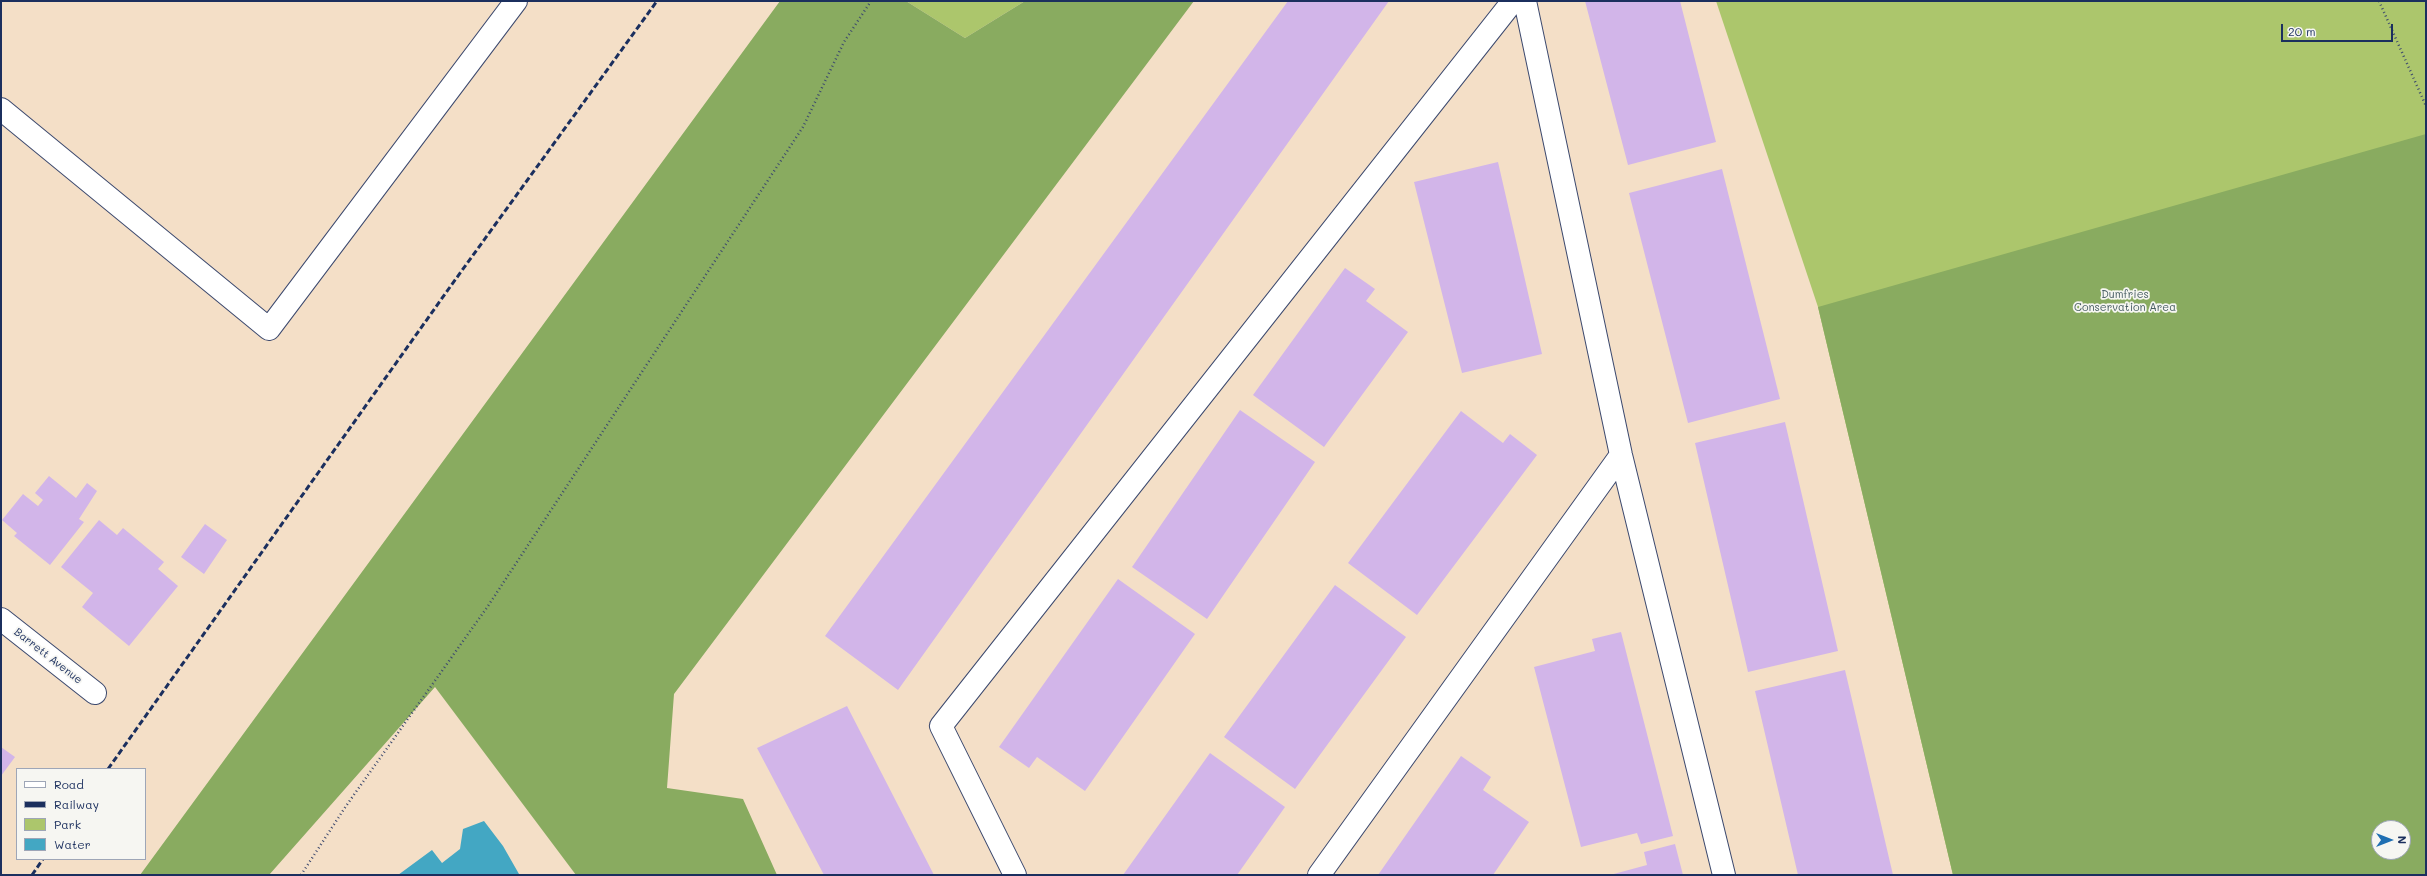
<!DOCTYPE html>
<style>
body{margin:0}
#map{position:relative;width:2427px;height:876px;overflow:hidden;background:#f4dfc7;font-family:Mali,sans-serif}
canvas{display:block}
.frame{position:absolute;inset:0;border:2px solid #1b2f5e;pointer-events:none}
.legend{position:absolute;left:16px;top:768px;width:130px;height:92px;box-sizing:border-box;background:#f6f6f2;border:1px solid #9ea6b7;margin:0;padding:5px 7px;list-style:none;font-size:12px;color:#1b2f5e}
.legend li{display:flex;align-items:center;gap:8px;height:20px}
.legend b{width:20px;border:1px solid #9ea6b7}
.north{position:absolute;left:2371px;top:820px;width:40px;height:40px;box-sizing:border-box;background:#f6f6f2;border:1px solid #9ea6b7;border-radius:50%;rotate:90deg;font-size:11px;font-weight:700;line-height:16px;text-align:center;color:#1b2f5e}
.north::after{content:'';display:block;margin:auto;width:14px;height:18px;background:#1f6fb2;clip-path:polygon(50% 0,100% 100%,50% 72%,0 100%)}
.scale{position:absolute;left:2281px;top:24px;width:112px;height:18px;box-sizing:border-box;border:2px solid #1b2f5e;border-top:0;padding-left:5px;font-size:12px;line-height:14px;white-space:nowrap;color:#1b2f5e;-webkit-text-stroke:3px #f6f6f2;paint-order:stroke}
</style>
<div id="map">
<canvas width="2427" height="876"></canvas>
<div class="frame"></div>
<ul class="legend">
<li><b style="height:5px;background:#fff"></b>Road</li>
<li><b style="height:5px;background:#1b2f5e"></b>Railway</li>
<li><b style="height:11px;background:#acc66c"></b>Park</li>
<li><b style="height:11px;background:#43a7c3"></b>Water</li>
</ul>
<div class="north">N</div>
<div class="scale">20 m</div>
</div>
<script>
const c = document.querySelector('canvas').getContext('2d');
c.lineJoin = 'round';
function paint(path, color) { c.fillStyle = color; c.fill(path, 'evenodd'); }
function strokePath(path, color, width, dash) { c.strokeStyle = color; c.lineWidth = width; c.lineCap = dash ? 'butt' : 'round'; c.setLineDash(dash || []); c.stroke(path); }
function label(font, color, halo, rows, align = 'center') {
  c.font = font + ' Mali,sans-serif'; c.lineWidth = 3.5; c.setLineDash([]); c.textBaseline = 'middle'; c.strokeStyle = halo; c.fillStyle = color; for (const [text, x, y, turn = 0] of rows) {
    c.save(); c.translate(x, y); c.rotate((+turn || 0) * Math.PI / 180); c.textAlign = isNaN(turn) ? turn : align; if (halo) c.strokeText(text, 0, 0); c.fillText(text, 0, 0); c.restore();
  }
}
const green = new Path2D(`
 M906,1H1025L965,38Z
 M1716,1H2426V875H1953L1818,307ZM2379,828H2403V852H2379Z`);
const forest = new Path2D(`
 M780,1H906L965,38L1025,1H1194L674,694L667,788L743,799L777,875H576L435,687L269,875H140Z
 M2426,134V875H1953L1818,307ZM2379,828H2403V852H2379Z`);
const water = new Path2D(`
 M484,821L503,846L519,874L398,875L432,850L442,863L460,849L463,829Z`);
const building = new Path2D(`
 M1288,1H1389L898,690L825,636Z
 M1585,1H1680L1716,142L1628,165Z
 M1498,162L1542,354L1462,373L1414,182Z
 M1722,169L1780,399L1688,423L1629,193Z
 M1345,268L1375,289L1366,301L1408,332L1324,447L1253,395Z
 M1240,410L1315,462L1207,619L1132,567Z
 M1461,411L1503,443L1510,434L1537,455L1417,615L1348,563Z
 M1785,422L1838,651L1748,672L1695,443Z
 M49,476L76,498L87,483L97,491L79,519L84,522L50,565L14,536L17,533L2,520L23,494L38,506L43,500L35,493Z
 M99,520L117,535L123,528L164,562L158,569L178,586L129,646L82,607L93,593L61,567Z
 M205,524L227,540L204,574L181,557Z
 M1118,579L1195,634L1085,791L1037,757L1029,768L999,747Z
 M1335,585L1406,637L1295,789L1224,737Z
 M1621,632L1673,836L1641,844L1637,833L1581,847L1534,667L1595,651L1592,639Z
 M1845,670L1893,875H1798L1755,691Z
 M847,706L934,875H824L757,748Z
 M1,747L15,757L1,776Z
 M1210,753L1285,807L1237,875H1123Z
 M1461,756L1491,777L1483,790L1529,822L1493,875H1378Z
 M1675,844L1683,875H1610L1647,865L1644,852Z`);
const path = new Path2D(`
 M2379,1L2426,106
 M301,875L346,806L488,606L803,127L844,42L871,1`);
const minor = new Path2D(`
 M1525,1L1621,455L1724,875
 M1,109L269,329L516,1
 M1,619L95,693
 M1015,875L941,726L1513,1
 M1319,875L1621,455`);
const rail = new Path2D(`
 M108,769L450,287L657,1
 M32,875L43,859`);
const parkNames = [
 ["Dumfries",2125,295],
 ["Conservation Area",2125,308]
];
const streetNames = [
 ["Barrett Avenue",48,656,38]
];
paint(green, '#acc66c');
paint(forest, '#89ab60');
paint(water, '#43a7c3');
paint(building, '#d2b5e9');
strokePath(minor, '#3c496e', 24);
strokePath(path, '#3c496e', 2.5, [1, 3]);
strokePath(minor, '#fff', 22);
strokePath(rail, '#1b2f5e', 3, [6, 3]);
label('11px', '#465c62', '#f6f6f2', parkNames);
label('11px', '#1b2f5e', '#f6f6f2', streetNames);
</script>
